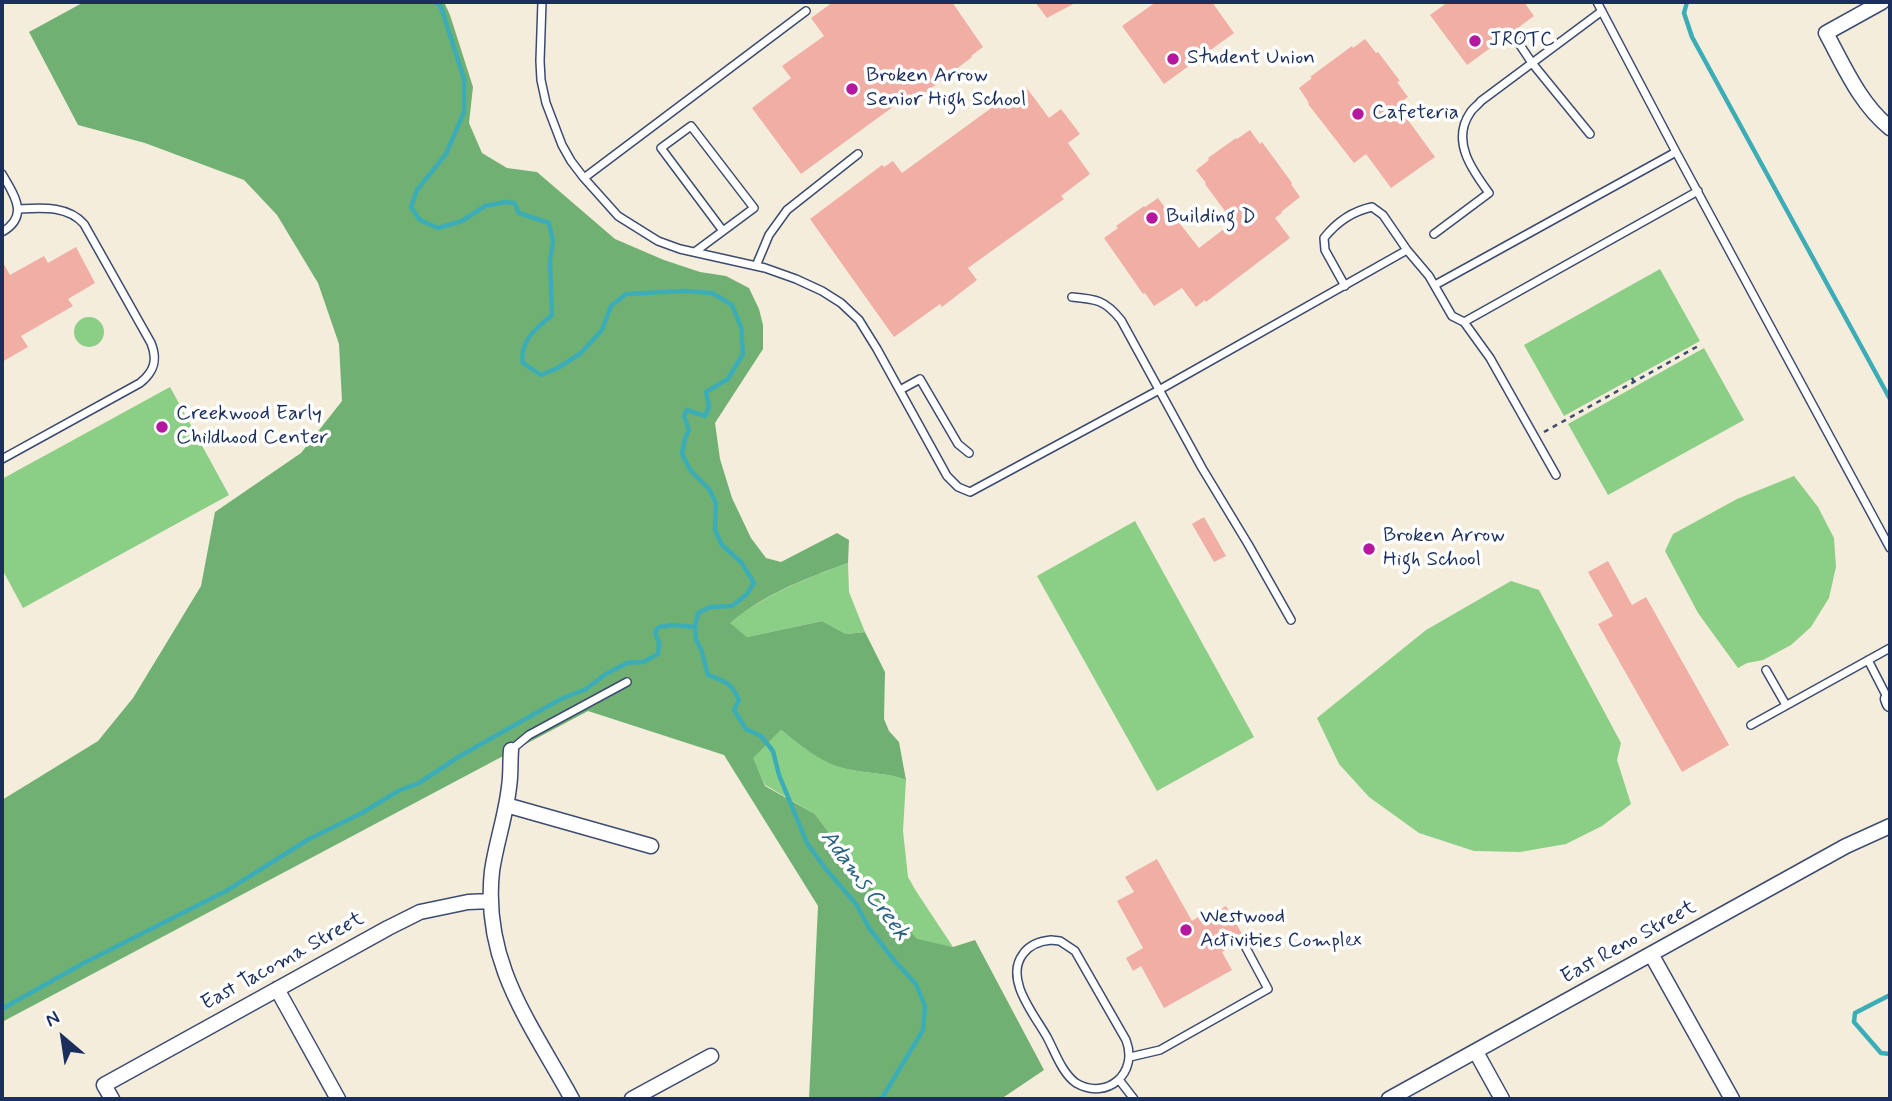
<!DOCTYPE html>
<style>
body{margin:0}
#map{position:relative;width:1892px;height:1101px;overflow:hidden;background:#f5eddb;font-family:Mynerve,sans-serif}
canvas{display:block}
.frame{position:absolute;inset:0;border:4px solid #1b2f5e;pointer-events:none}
.north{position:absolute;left:28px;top:1003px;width:70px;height:70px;-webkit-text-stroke:5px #fff;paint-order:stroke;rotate:331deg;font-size:19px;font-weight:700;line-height:28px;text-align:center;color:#1b2f5e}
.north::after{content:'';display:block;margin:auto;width:24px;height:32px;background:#1b2f5e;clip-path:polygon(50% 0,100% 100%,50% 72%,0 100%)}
</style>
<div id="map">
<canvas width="1892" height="1101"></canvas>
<div class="frame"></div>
<div class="north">N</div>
</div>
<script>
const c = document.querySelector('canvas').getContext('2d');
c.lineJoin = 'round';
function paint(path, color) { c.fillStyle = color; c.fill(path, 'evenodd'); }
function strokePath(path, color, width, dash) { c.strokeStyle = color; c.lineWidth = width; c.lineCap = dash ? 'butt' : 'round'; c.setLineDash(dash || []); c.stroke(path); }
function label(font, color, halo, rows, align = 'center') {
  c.font = font + ' Mynerve,sans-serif'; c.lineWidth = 7; c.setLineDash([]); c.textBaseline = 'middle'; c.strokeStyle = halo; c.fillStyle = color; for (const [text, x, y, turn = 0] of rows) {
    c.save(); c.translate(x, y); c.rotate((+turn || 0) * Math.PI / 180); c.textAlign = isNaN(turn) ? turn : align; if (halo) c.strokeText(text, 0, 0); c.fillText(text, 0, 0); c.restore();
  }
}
const green = new Path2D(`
 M1660,269L1700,341L1564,416L1524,345Z
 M74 332a15 15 0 1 1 30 0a15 15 0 1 1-30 0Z
 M1704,348L1744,420L1608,495L1568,424Z
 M170,387L229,495L23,608L2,569V479Z
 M1794,476L1818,507L1834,538L1836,567L1829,598L1811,627L1791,645L1763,660L1747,663L1738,668L1698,613L1665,551L1673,534L1737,499Z
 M1135,521L1254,737L1157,791L1037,576Z
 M848,563L849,592L865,632L846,634L822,621L747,637L729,623C764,595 807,578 848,563Z
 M1511,581L1539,590L1621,743L1617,760L1631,804L1602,826L1566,844L1520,852L1474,851L1419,833L1369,797L1339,764L1317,718L1426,630Z
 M781,730C804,748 822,764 852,770C871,774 889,773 906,780L903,831L908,877L916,891L953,947L917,940L854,866L815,814L765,785L752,758Z`);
const forest = new Path2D(`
 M84,2H444L450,15L473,87L469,123L482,153L507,168L537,172L615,239L664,260L700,272L726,276L749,288L759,309L763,325V349L715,423L720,459L732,498L751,538L766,558L781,562L837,533L849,540L848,563C807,578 764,594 730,623L747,637L822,621L846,634L865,632L885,672L884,719L889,731L899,742L906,780C889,773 871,774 852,770C823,765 804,748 781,730L753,758L765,786L815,814L854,866L917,939L953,947L975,940L1044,1070L1001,1099H809L818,906L724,755L588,711L2,1022V800L98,741L133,698L201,586L215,512L301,453L342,401L339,344L318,283L277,215L244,180L145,143L78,125L29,32Z`);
const stream = new Path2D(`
 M436,2L441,7L464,79V112L446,154L417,190L411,207L420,220L438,228L462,221L485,206L505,202L514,203L519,213L549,223L553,241L550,261L552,315C537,328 519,341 523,363L541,375L558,368L581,353L602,330L611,306L626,294L684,291L712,293L732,305L741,327L743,354L728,379L706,392L709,407L705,416L687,410L684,416L689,430L685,438L682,454L691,471L709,489L716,503L715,530L722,545L741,562L754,583L746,595L732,606L710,607L698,613L695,627L696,640L701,649L708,675C725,681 732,683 739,700L734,710L746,729L761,736L773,751L779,775L807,843L825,868L856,904L869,928L893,959L916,984L925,1006L923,1030L882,1098L878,1099
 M1687,2L1684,13L1692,37L1890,399
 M1890,995L1855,1013L1854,1022L1881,1053L1890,1054
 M2,1009L82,964L226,891L309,839L362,813L398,791L419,783L460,756L561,699L586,689L606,674L627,663L643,662L658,654L659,643L655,632L659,627L673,625L695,627`);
const building = new Path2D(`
 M833,2H952L983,47L971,56L972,57L921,96L922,98L908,109L901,101L801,174L752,108L791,78L782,66L824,36L811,18Z
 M1035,2H1077L1047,18Z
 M1156,2H1212L1234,33L1164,84L1122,26Z
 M1448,2H1524L1534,16L1467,65L1430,15Z
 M1365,39L1376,53L1378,52L1400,81L1397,82L1408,97L1397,105L1435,157L1391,188L1366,154L1354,163L1308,104L1309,103L1299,88L1312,78L1310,77L1352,46L1353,48Z
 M1026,87L1049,118L1061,109L1080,134L1068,143L1090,174L1061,196L1064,199L968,268L977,280L942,307L940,304L894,337L810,219L882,165L884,167L893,161L902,173L994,106L997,109Z
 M1250,130L1260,144L1262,142L1292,183L1291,184L1300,197L1281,212L1282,213L1275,218L1290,238L1206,302L1205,300L1196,307L1182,288L1154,306L1145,293L1143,294L1104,238L1118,228L1116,226L1144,206L1145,207L1158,198L1168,212L1170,211L1199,248L1233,222L1205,184L1206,183L1196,170L1209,160L1208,158L1236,138L1237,139Z
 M76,247L95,283L68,299L73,306L21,336L28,347L2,362V261L10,275L44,256L48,263Z
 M1204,517L1226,556L1214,562L1192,524Z
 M1608,561L1632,605L1646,597L1729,745L1682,772L1598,624L1613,616L1588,572Z
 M1157,859L1192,921L1198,917L1200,921L1226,906L1245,939L1222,952L1232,970L1164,1008L1141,966L1133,971L1126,958L1143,948L1117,901L1134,892L1125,877Z`);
const path = new Path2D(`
 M1632,378L1636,386
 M1544,432L1700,345`);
const lane = new Path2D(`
 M542,2L540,61L541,80L546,103L562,145L571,161L584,178L618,216L658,241L680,249L765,268L796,279L822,291L841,303L859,320L877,349L947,476L958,487L970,492L1159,390L1407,250
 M1597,2L1676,152L1890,548
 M1516,39L1532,63L1590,134
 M2,174C14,195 30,216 2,232
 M584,178L806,11
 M1434,234L1489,193C1472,170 1451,141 1470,113C1472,109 1478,105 1481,101L1602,11
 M696,251L754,208L691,126L661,148L723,231
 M756,266L769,235L787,210L858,154
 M1435,285L1676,152
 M1345,286L1325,250L1324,238C1336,223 1353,211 1372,207L1383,215L1407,250L1429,276L1452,316L1464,322L1490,358L1556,475
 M1072,297C1096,299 1105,300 1121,320L1202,468L1248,544L1291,620
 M1464,322L1698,191
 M900,390L920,379L958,444L969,453
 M2,459L140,383C154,372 158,360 151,343L84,224C67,205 41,208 18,209
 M1868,660L1888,699
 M1766,670L1786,705
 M1751,725L1890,648
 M511,750L529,735L627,682
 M1051,940L1060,941L1075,951L1126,1040C1139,1073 1107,1101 1076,1083C1062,1073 1055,1052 1047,1037C1034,1014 1004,979 1023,954C1030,944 1040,941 1051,940Z
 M1130,1057L1160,1050L1268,989L1245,946
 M1120,1081L1134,1099`);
const street = new Path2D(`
 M1882,2L1826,33C1844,66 1860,104 1890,128
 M1888,699L1890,704
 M511,750C510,762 511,775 509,787C506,815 496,843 492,871C482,963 531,1024 572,1099
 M506,805L651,846
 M1651,954L1732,1099
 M277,989L338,1099
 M1476,1052L1502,1099
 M112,1099L104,1085L388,928L420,912L468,902L491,901
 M632,1099L711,1056
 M1389,1099L1846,846L1890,826`);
const markers = [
 [1475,41,7,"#b5179e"],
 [1173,59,7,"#b5179e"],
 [852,89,7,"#b5179e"],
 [1358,114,7,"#b5179e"],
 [1152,218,7,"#b5179e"],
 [162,427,7,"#b5179e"],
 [1369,549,7,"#b5179e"],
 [1186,930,7,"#b5179e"]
];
const poiNames = [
 ["JROTC",1489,41],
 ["Student Union",1187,59],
 ["Broken Arrow",866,77],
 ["Senior High School",866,101],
 ["Cafeteria",1372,114],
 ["Building D",1166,218],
 ["Creekwood Early",176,415],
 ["Childhood Center",176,439],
 ["Broken Arrow",1383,537],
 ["High School",1383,561],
 ["Westwood",1200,918],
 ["Activities Complex",1200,942]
];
const streetNames = [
 ["East Reno Street",1629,943,-29],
 ["East Tacoma Street",283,962,-29]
];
const waterNames = [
 ["Adams Creek",864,886,53]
];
paint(green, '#8bce86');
paint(forest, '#70b173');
strokePath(stream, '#3cadb6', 4.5);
paint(building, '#f0aea5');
strokePath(lane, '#3c4c71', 10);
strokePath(street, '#3c4c71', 17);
strokePath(path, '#3c4c71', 2.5, [5, 5]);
strokePath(lane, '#fff', 7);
strokePath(street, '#fff', 14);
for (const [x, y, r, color] of markers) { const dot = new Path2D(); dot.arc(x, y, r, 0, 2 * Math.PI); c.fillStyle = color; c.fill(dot); strokePath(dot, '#fff', 2.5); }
label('21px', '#1b2f5e', '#fff', poiNames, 'left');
label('21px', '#1b2f5e', '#fff', streetNames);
label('italic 23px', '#286181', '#fff', waterNames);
</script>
